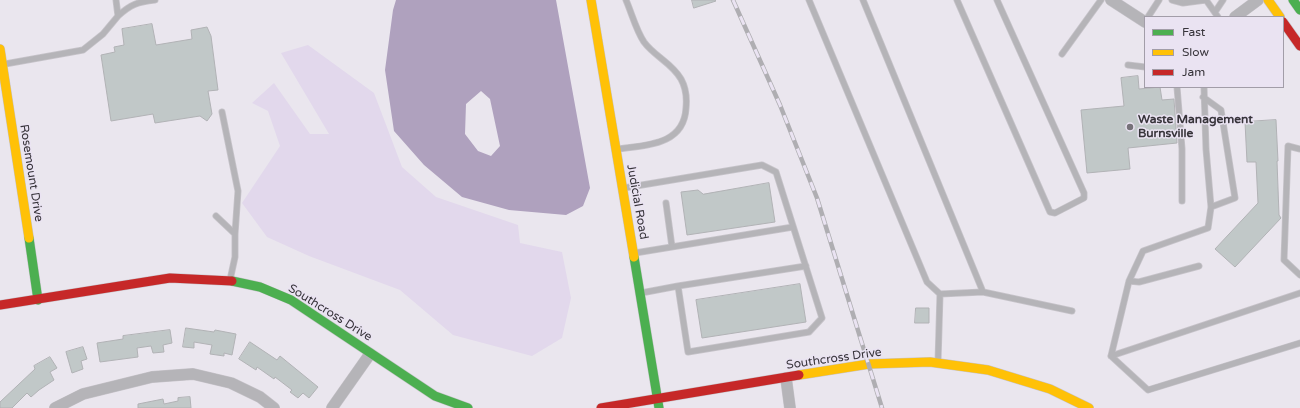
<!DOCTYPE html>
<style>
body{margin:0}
#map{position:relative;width:1300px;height:408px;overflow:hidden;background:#eae6ee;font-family:"Varela Round",sans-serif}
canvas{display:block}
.legend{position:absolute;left:1144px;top:16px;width:140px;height:72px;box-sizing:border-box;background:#eae3f2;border:1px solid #a29da8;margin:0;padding:5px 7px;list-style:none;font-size:12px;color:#37343a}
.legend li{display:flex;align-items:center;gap:8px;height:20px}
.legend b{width:20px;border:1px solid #a29da8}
</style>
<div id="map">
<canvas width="1300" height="408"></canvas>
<ul class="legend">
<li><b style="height:5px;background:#4caf50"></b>Fast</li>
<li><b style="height:5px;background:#ffc107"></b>Slow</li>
<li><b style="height:5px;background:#c62828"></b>Jam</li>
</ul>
</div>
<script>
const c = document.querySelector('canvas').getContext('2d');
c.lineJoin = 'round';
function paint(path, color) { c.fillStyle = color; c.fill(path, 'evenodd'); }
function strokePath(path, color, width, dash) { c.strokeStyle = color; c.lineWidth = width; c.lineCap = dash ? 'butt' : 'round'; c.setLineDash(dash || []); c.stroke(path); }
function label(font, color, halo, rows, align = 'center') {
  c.font = font + ' "Varela Round",sans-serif'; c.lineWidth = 3; c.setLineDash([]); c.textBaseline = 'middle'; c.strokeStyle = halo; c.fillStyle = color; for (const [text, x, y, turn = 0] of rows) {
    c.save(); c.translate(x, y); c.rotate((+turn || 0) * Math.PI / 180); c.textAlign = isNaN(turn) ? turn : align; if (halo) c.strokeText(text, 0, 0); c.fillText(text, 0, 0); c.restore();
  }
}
const green = new Path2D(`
 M308,45L374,93L402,167L436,197L518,225L520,243L562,252L571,298L562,338L532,356L453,335L400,290L309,256L267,237L242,203L280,146L268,111L252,103L274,83L310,134H329L281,53Z`);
const water = new Path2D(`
 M396,0H556L590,188L583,206L566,215L509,210L462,197L424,165L394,131L385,70L393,10ZM481,91L490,99L500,146L491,156L478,151L465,134L466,104Z`);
const building = new Path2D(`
 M692,0H715L716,1L694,8Z
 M152,24L156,45L192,39L191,30L207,27L211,36L218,90L208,91L212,114L207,121L200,116L155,123L153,114L111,121L101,55L115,52L114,47L124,45L122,29Z
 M1138,76L1139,89L1160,87L1162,100L1174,99L1177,143L1128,148L1130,169L1087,173L1081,110L1124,106L1121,78Z
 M1276,120L1278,161H1277L1279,215L1281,218L1235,267L1215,249L1258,203L1256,162H1247L1245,122Z
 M769,183L775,222L687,235L681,192L698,190L703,194Z
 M800,284L806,322L702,338L696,300Z
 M916,308H929V323H915Z
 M186,328L214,332L215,330L236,334L232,355L224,353V356L210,354L212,345L194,342V348L183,347Z
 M170,330L172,343L163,345L164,352L153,353L151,346L137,348L138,357L100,362L97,343L123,339V336Z
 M250,342L277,360L280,356L318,387L309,398L303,393L298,398L290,392L292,390L275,377L274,379L257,367L256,370L239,359Z
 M83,347L87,359L81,361L83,369L72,373L66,352Z
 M50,357L57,368L50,372L54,380L39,390L31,397L27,393L12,408H0V402L35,369L34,366Z
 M190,397L191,408H138V404L163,399L164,404L178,401V398Z`);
const lane = new Path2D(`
 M809,0L927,282L940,294L983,292L1072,311
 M863,0L983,292
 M957,0L1050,212L1055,213L1084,198V193L997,0
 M1172,0L1183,3L1206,0L1218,17
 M1215,12L1223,0
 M118,16C131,4 138,2 155,0
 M1148,17L1159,0
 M1062,54L1101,0
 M5,64L83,50L103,34L118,16L116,0
 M1128,65L1145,67
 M1177,87L1182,149V201
 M1203,97L1221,110L1235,198L1211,207
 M222,112L238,191L235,234
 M618,149C647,145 684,145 686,108C687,98 686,88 681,79C672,63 654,56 644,42C636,30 632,14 626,0
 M1300,149L1288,146L1284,260L1300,275
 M624,188L762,165L776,172L822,318L809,332L688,352L678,286L641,293
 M666,203L672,247
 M216,216L235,234V257L230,280
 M635,253L793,227
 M1199,266L1139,282L1129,281L1143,251L1208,228L1211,207L1206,149L1204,87
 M678,286L806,266
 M1111,356L1148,390L1300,343
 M1111,356L1300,293
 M1111,356L1129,281
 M938,362L940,294`);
const street = new Path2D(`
 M1111,0L1145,22
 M1235,17L1258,0
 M786,378L790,408
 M55,408L83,394L152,377L193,374L231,383L260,397L274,408
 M332,408L370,354`);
const fast = new Path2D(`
 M1293,0L1300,10
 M29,238L38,300
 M634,257L659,408
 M232,281L260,287L291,300L435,396L468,408`);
const slow = new Path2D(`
 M591,0L634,257
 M1268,0L1280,17
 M0,49L29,238
 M799,375L869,364L930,362L988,370L1050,389L1089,408`);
const jam = new Path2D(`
 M1283,22L1300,46
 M0,305L170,278L232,281
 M601,408L799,375`);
const rail = new Path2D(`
 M733,0L780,105L817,198L882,408`);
const markers = [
 [1130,127,4,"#767279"]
];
const poiNames = [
 ["Waste Management",1138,120],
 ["Burnsville",1138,134]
];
const streetNames = [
 ["Rosemount Drive",31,173,81],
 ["Judicial Road",637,202,80],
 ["Southcross Drive",330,313,32],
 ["Southcross Drive",834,359,-8]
];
paint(green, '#e2d8ec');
paint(water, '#afa1be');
paint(building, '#c1c8c8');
strokePath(building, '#b1b2b5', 1);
strokePath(lane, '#c6c3c9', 7);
strokePath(street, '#c6c3c9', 12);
strokePath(fast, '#c6c3c9', 10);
strokePath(slow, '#c6c3c9', 10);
strokePath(jam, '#c6c3c9', 10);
strokePath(lane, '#b5b4b8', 5.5);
strokePath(street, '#b5b4b8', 11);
strokePath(fast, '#4caf50', 9);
strokePath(slow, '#ffc107', 9);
strokePath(jam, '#c62828', 9);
strokePath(rail, '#afaeb2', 4.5);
strokePath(rail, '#eae3f2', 3, [9]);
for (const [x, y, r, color] of markers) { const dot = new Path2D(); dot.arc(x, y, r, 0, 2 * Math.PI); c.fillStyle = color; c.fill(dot); strokePath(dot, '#eae3f2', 1.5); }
label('bold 12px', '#37343a', '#eae3f2', poiNames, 'left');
label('12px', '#37343a', '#eae3f2', streetNames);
</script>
